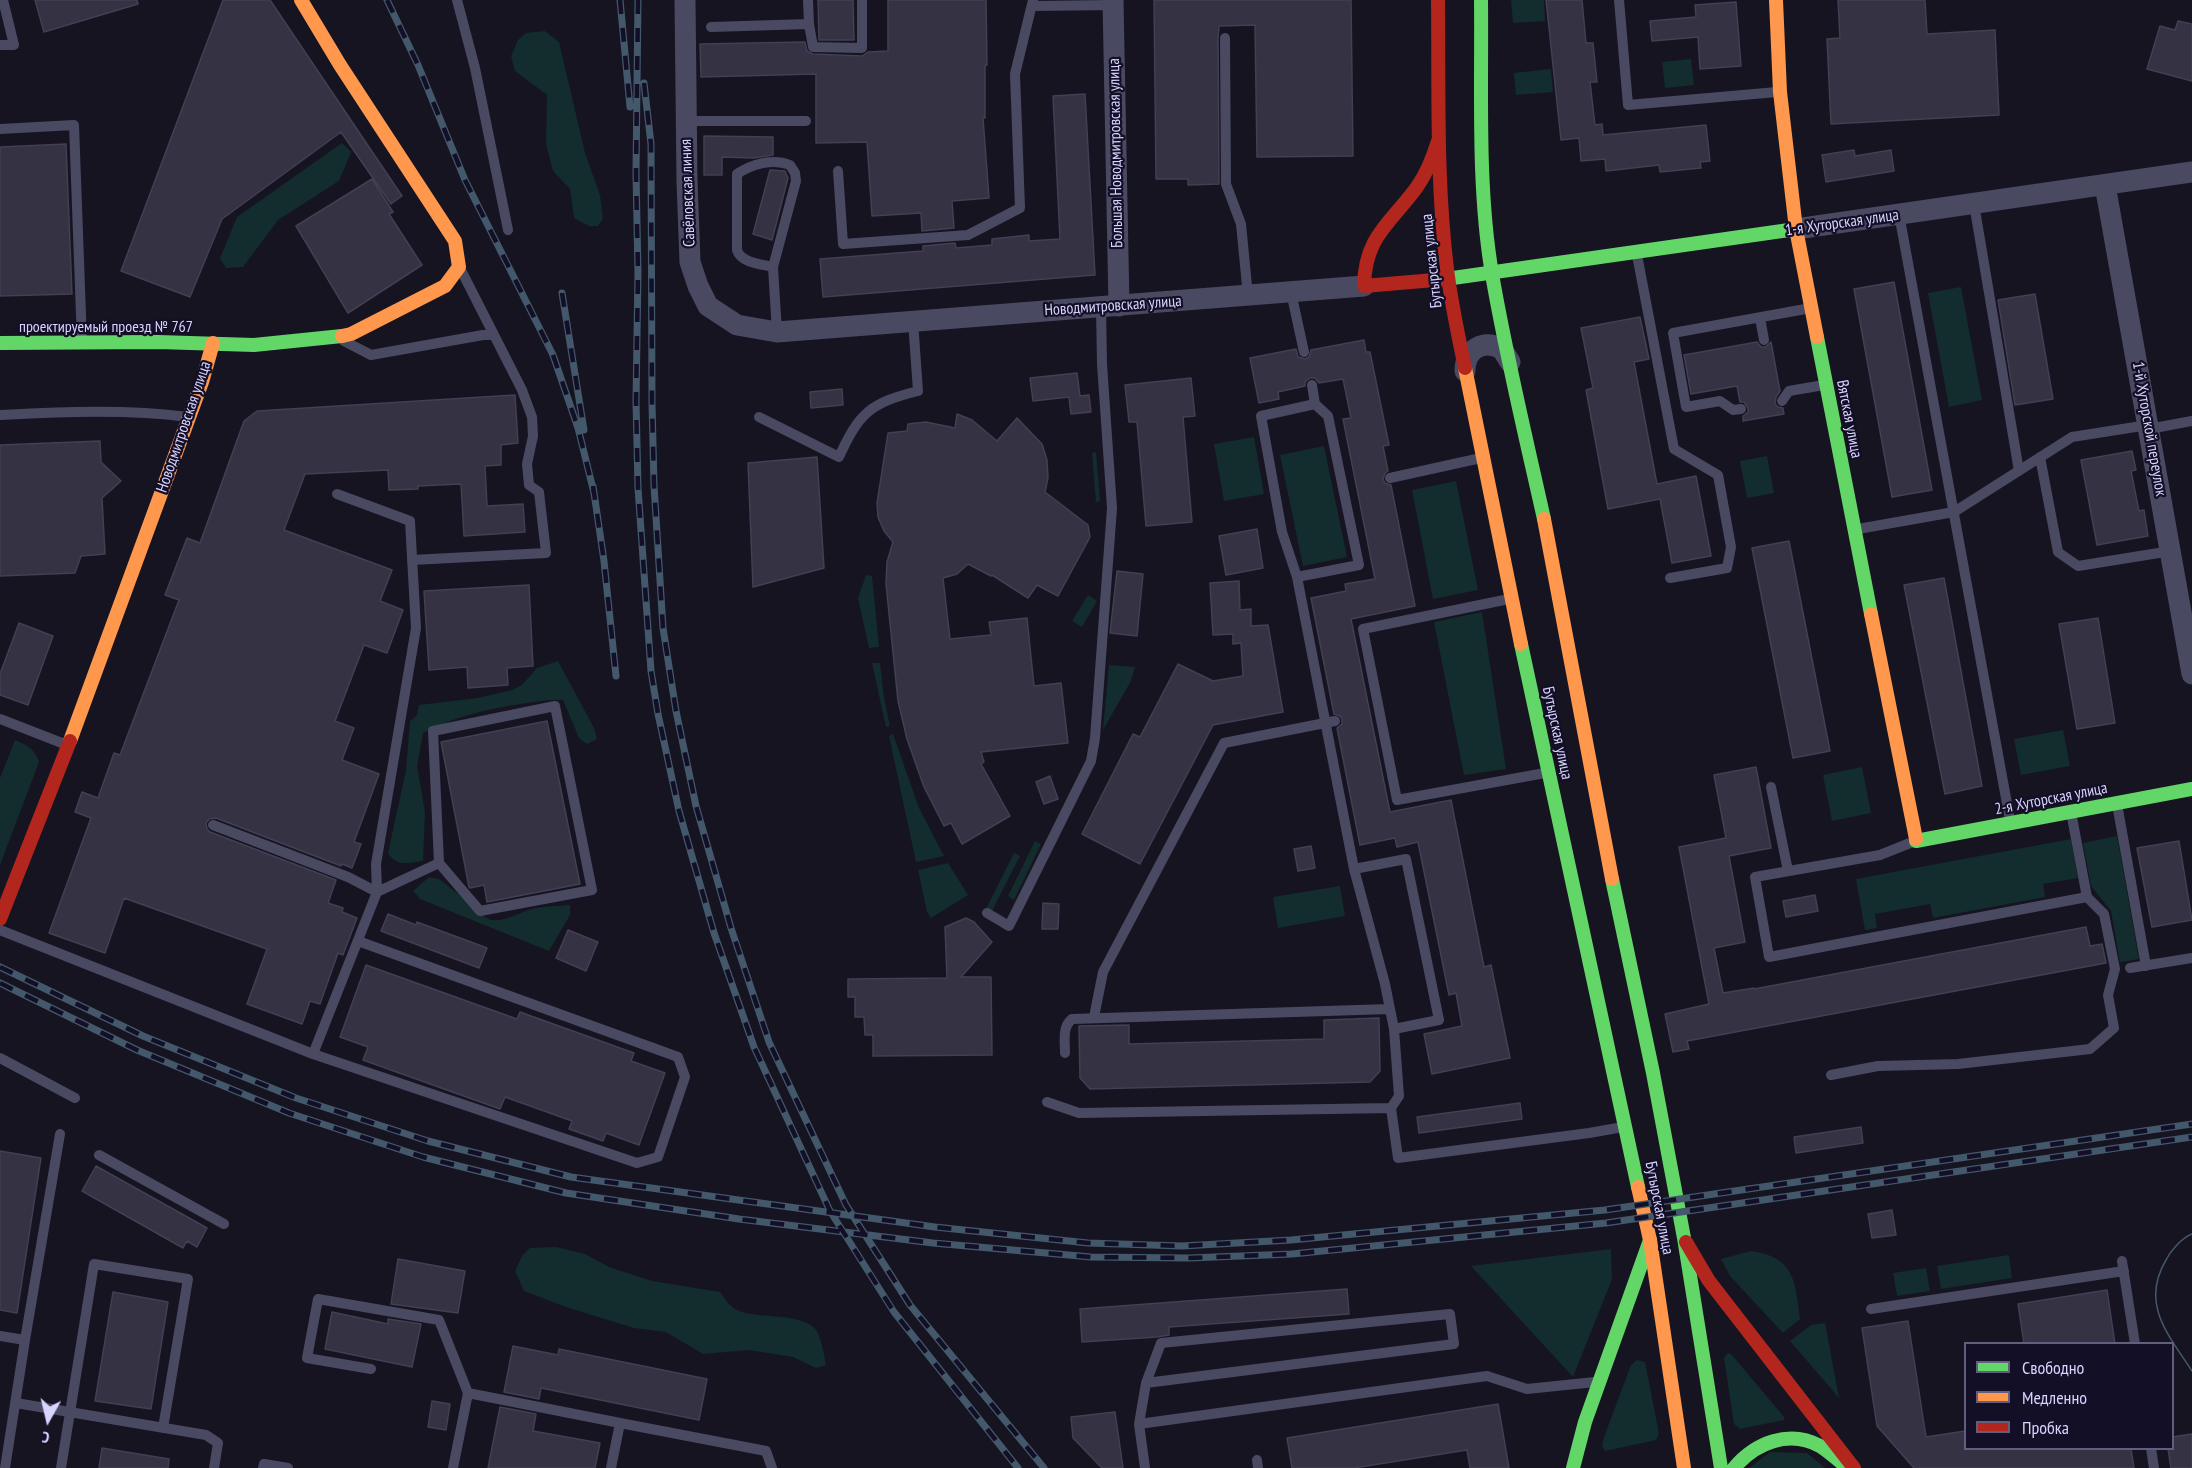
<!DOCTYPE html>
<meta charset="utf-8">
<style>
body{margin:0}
#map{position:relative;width:2192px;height:1468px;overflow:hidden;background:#161421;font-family:"PT Sans Narrow",sans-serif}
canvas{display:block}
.legend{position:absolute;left:1964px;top:1342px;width:210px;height:108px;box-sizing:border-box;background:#130f26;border:2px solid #625e7d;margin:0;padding:8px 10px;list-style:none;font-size:18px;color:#d9d4ff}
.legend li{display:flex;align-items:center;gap:12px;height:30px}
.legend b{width:30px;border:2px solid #625e7d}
.north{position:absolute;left:18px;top:1390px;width:60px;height:60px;-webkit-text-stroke:4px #130f26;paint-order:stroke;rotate:188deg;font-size:16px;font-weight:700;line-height:24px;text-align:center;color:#d9d4ff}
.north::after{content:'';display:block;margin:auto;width:21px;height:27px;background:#d9d4ff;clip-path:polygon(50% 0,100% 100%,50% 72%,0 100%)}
</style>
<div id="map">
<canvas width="2192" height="1468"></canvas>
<ul class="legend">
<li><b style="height:8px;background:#63d668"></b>Свободно</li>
<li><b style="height:8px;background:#ff974d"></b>Медленно</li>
<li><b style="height:8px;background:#b3261e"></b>Пробка</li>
</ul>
<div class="north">С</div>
</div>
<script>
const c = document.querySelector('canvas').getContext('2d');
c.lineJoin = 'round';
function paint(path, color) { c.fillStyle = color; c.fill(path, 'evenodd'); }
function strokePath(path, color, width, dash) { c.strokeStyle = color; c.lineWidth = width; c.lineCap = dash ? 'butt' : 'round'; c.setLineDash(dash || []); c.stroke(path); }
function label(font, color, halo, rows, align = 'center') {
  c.font = font + ' "PT Sans Narrow",sans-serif'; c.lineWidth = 4.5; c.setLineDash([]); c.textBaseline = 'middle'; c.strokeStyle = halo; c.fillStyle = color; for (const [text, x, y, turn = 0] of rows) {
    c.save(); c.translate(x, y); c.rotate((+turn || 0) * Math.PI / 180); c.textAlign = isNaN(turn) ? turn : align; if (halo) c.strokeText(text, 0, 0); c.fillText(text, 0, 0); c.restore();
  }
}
const green = new Path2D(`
 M1511,0H1544L1545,21L1513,23Z
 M545,31L559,42L585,153L600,195L603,219L598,226H589L574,218L570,189L553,171L546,144L547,95L515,71L511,56L518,40L526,33Z
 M1691,59L1694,85L1665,88L1662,62Z
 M1551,69L1553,92L1516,95L1514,73Z
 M342,143L351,152L339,181L278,220L243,267L226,268L220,258L237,217Z
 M1961,287L1982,400L1949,407L1928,293Z
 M1254,437L1264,494L1224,501L1214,444Z
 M1324,446L1347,557L1303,566L1280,455Z
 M1096,452L1100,501L1096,502L1092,453Z
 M1767,456L1774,493L1747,498L1740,461Z
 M1456,481L1478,590L1433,599L1412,490Z
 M866,575L872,576L879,647L869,648L858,598Z
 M1088,595L1097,601L1082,627L1072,621Z
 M1482,612L1506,769L1464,775L1434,622Z
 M558,661L594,728L597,739L587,744L579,738L563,700C549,699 535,702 521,704C485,709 455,717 423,733L417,766L425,812L423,861C408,863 397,867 388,853L406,770L410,721L417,715L419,705L478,698L512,690L522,685L537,668Z
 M872,663H880L884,698L890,726L886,727Z
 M1109,665L1135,667L1131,681L1103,730Z
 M2063,730L2070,766L2021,775L2014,739Z
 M893,734L919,808L944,856L916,862L889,736Z
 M15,740C27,745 35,749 39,762L0,865V778Z
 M1862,767L1871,813L1832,821L1823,775Z
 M2117,836L2139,959L2120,962L2111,911L2091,886L2083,843Z
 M2071,839L2078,878L2043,884L2045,897L1933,918L1930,904L1875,914L1877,928L1865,930L1856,879Z
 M1035,841L1041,844L1014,900L1008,896Z
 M1014,853L1020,856L992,911L986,909Z
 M948,863L968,895L931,918L927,912L918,870Z
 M429,877L439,879L480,911C492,931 516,913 532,909C544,906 558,906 570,905V915L549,951L420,899L413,891Z
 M1340,886L1345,916L1278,928L1273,897Z
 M556,1247L585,1254L609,1267L652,1281L720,1292C724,1297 729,1306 735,1309C756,1321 806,1310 818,1333C822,1342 824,1355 826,1365L816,1368L793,1357L749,1350L703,1354L666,1332L634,1328L566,1307L524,1291L515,1271L522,1256L530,1248Z
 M1611,1249L1612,1279L1573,1377L1471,1266Z
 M1751,1251C1795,1257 1795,1281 1800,1319L1783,1333L1730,1276L1721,1259Z
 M2009,1255L2012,1278L1941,1289L1937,1266Z
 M1926,1268L1930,1291L1897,1296L1893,1273Z
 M1825,1323L1839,1398L1790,1341L1811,1325Z
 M1728,1353L1732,1355L1784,1417V1420L1740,1429L1734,1424L1724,1358Z
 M1637,1360L1645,1362L1659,1434L1656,1440L1605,1451L1602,1446L1604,1437L1631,1365Z
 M1770,1452L1807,1453L1825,1468H1749Z`);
const building = new Path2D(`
 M35,0H137L138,4L44,32Z
 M223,0H270L402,196L391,204L341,132L222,219L190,297L121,271Z
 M818,0H853L854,40H819Z
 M888,0H986L987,65H985V118H983L989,198L952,201L954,228L922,231L921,213L872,216L867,142L816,143V74L701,77L700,44L805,42L807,51L813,54L862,56L868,52L888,51Z
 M1154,0H1351L1353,156L1257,157L1255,25L1219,26L1218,38L1219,184L1188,185V179H1156Z
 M1546,0H1582L1586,43H1593L1597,82H1590L1595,125L1602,124L1603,135L1706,125L1710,161L1700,162L1701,168L1660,172L1659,165L1606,171L1605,159L1581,161L1579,138L1561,140Z
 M1838,0H1925L1927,34L1995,30L1999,115L1831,124L1827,39L1840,38Z
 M1736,2L1741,66L1700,69L1698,37L1652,41L1650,21L1696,17L1695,5Z
 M2178,21L2192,24V81L2147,69L2160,26L2175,30Z
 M1085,94L1095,275L823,297L820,259L923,251V246L955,243L956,248L992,245V239L1029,235V241L1060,239L1053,96Z
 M704,136L773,137V155L754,158L722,157V175H704Z
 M66,144L72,294L0,296V147Z
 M1854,150L1855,156L1891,150L1894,171L1826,182L1822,155Z
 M770,170L785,171L788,178L772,240L753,234Z
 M372,179L393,212L389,214L422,265L348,313L296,226Z
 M1894,282L1932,490L1892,497L1854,289Z
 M2035,294L2053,399L2015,405L1998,300Z
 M1640,317L1649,359L1634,362L1657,484L1696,476L1711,556L1672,563L1660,499L1608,509L1586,390L1593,388L1581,328Z
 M1364,340L1366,352H1370L1389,445L1383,446L1388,471L1385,473L1383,479L1385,483L1391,485L1415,606L1351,619L1390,812L1451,800L1484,967L1491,965L1510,1058L1432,1074L1424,1034L1462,1026L1456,993L1449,995L1418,842L1397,847L1395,838L1360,845L1337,728L1342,724V719L1340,716L1334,714L1311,598L1346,591L1345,584L1375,579L1343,419L1351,418L1343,379L1319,383L1315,378H1310L1305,382V386L1278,392L1279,399L1259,403L1250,358L1296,349L1298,357L1305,359L1309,357L1311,350Z
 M1757,342L1761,347H1765L1771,342L1780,391L1776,397L1775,404L1778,407L1783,408L1784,414L1743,421V416L1748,412V408L1744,402H1740L1737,386L1691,394L1684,355Z
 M1077,373L1080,396L1089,395L1091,412L1071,414L1069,397L1033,401L1030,378Z
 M1191,378L1195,416L1183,417L1192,522L1146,526L1137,422H1129L1125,385Z
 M842,389L843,405L811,408L810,392Z
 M515,395L518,443L501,445V465L485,466L487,506L523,504L525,532L464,536L461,484L418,486V489L389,490L388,470L305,474L284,530L392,570L380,601L403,610L387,653L364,645L335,721L354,728L342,760L379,774L354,842L361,844L352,868L342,864L341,866L216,818L209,819L206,823L207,829L210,832L336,880L328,903L343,908L342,912L357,918L343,955L338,953L320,1004L310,1001L302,1024L247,1004L267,949L124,898L105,953L49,933L91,818L75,812L82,792L98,798L114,753L120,755L179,600L165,595L187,538L200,543L244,421L257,411Z
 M957,414L972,420L997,441L1017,418L1042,444L1047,460L1048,478L1045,492L1088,525L1090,537L1058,596L1037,585L1028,598L992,575L991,576L968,564L957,574L943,578L950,639L991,635L989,622L1027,618L1034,686L1061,683L1068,743L981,752L984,762L981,764L1010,816L962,844L951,823L944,826L924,787L907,739L898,701L886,584L887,562L893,542L884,531L878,517L877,503L888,433L907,431L908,424L926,422L955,428Z
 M100,441L101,462L121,481L102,498L105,554L81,556L75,573L0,576V445Z
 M2132,451L2136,470L2131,471L2139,511L2144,510L2148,536L2097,545L2081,460Z
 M817,457L824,568L753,587L748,463Z
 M1257,529L1263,568L1226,575L1219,536Z
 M1789,541L1830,751L1793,758L1752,548Z
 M1117,571L1143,574L1137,636L1110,633Z
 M1944,578L1982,786L1945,794L1904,585Z
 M1239,581L1240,610L1251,609V626L1268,625L1283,712L1213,725L1140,864L1082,834L1133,734L1140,737L1178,664L1213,681L1243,676L1241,643L1233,644V634L1213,635L1210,583Z
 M529,585L533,666L507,668L508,685L468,688L467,667L429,670L424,591Z
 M2098,618L2115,723L2077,729L2059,624Z
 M19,623L53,636L28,705L0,695V674Z
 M547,721L580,884L487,902L484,885L470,888L469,887L441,742Z
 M1756,767L1771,848L1729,856L1745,942L1714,948L1723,993L1754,988V989L2086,927L2090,946L2102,944L2106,963L1687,1041L1689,1049L1673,1052L1665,1014L1709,1004L1679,847L1726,838L1714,775Z
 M1050,776L1058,799L1044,804L1036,782Z
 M2179,841L2192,920L2152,927L2137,848Z
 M1311,846L1315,868L1298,871L1294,849Z
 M1815,895L1818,911L1786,917L1783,901Z
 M1043,903L1059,904L1058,929H1042Z
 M388,914L416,925L417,922L487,948L479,968L381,931Z
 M966,918L974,922L992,942L961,977H991L992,1055L873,1056V1035H865L864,1017H855V997H848V979L947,978L945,927Z
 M568,930L598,942L586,971L556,958Z
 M366,965L517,1019L520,1012L634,1053L631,1061L665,1073L639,1145L606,1133L603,1141L569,1129L572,1121L505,1097L500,1109L363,1060L368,1047L340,1037Z
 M1379,1018L1380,1071L1370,1082L1090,1089L1080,1078L1079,1026L1129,1025V1044L1324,1039V1020Z
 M1520,1103L1522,1119L1419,1133L1417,1117Z
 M1861,1127L1863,1143L1796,1153L1794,1137Z
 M0,1151L41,1158L17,1313L0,1310Z
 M96,1166L207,1228L197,1247L187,1241L183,1248L82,1191Z
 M1892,1210L1896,1235L1872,1238L1868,1214Z
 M398,1259L465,1271L458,1313L391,1304Z
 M1347,1289L1349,1314L1169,1327V1335L1157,1337L1082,1342L1080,1309Z
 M2107,1290L2115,1344H2024L2018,1304Z
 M113,1292L168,1302L151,1409L95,1401Z
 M332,1312L388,1324V1319L421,1324L412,1367L325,1349Z
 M1908,1321L1926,1437L1965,1431V1449H2131L2134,1468H1914L1877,1426L1862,1328Z
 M513,1346L558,1355L559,1349L707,1379L699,1420L541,1388L539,1399L504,1392Z
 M432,1401L450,1404L446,1430L428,1427Z
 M1498,1404L1509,1468H1470L1467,1450L1354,1468H1292L1287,1438Z
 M500,1407L536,1414L533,1431L600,1443L595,1468H488Z
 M1115,1412L1123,1468H1102L1073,1438L1071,1417Z
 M2192,1434V1468H2171L2168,1449H2172V1437Z
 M102,1448L169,1459L168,1468H99Z`);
const lane = new Path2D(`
 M457,0L475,68L508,230
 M808,0L809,24L813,47L862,48V0
 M1619,0L1628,105L1777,92
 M1033,6L1113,5
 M711,27L809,24
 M1225,38L1226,184L1241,224L1248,296
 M0,45H14L3,0
 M685,121H806
 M0,129L74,125L82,342
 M838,171L843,244L968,235L1020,208L1015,74L1033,0
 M1974,204L2019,471
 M1899,214L2010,820
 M1637,255L1674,449L1718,475L1731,547L1727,568L1670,578
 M773,267C761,264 741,263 737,250V174C752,164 773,158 790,165L795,173L796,181L773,267L777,332
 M1291,292L1304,352
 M1760,318L1764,340
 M344,341L371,355L483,335H494
 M1312,385L1315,404L1328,416L1359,565L1297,577L1354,869L1406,859L1439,1020L1394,1029
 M1782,401L1789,391L1824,385
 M1741,409L1733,410L1720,401L1686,407L1673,333L1811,308
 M0,415C63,412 125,409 188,417
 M759,417L839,457C859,413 870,403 918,391L913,321
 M2149,429L2192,421
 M2040,457L2058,552L2078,566L2171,551
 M1390,478L1481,458
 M1858,529L1954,512L2072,437L2148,425
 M412,560L546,553L539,492L529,485L527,464L533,436L532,417L522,390L461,270
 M1297,577L1282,532L1261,416L1315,404
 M1509,599L1363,629L1397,800L1545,773
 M555,706L592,890L480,911L439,863L433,731Z
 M0,719L67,745
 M1771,787L1788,871
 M2117,804L2146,966
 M213,825L348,877L377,892
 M1915,841L1880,855L1755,877L1769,957L2087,897L2071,812
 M1354,869L1385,984L1394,1029L1399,1096L1391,1108L1398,1158L1589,1133L1623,1127
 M377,892L439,863
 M987,913L1009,926L1091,761L1095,738L1112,508L1102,364L1101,307
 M0,930L313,1054L637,1163L658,1157L685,1077L678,1057L358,941
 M2130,968L2192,958
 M1094,1017L1103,972L1224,743L1335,721
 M1065,1053C1065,1041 1062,1027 1072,1019L1390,1009
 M313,1054L377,892L376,864L416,628L410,521L337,494
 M0,1058L75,1098
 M1831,1075L1878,1066L1958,1064L2090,1049L2114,1028L2108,995L2115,969L2104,914L2087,897
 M1047,1102L1079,1113L1391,1108
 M99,1155L224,1224
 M2122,1261L2135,1344
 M1871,1309L2124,1271
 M0,1336L25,1340L60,1134
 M371,1369L307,1358L318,1299L439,1320L468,1393
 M16,1403L206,1435L218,1443L214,1468
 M1139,1424L1487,1376L1527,1389L1595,1382
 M2151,1448L2154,1468
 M1257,1460L1258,1468
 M5,1468L25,1340
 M61,1468L94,1264L188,1279L163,1428
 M263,1468L264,1464L288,1468
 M453,1468L468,1393L620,1423
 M611,1468L620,1423L766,1451L772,1468
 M1145,1468L1139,1424L1146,1383L1454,1344L1450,1314L1161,1343L1146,1383`);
const street = new Path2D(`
 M685,0L687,181L690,262L698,286L708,306L737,325L777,332L1364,286
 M1113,0L1119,306
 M2105,185L2192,674
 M1796,229L2192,172
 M1465,371C1465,349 1483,339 1502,349L1510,362`);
const fast = new Path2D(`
 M1481,0C1482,90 1477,185 1492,274C1506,356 1526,438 1544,519
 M1446,279L1796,229
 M1817,337L1871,614
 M0,343L158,342L254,345L342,336
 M1521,644L1638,1187
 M1916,839V841L2192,789
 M1612,879L1653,1073L1684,1238L1721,1468
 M1573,1468L1585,1422L1650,1240
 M1734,1468C1755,1443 1789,1429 1820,1446C1828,1451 1836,1458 1843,1464`);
const slow = new Path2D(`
 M301,0L340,65L455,241L459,267L445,286L351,334L342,336
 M1776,0L1780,92L1796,229L1817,337
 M1465,368L1521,644
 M1544,519L1612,879
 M1871,614L1916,839
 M70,741L202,382L213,343
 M1638,1187L1650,1240L1684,1468`);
const jam = new Path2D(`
 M1438,0C1439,90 1436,180 1447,269C1451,302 1458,335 1465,368
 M1438,141C1433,157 1427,173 1417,187C1390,224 1365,236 1364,286L1446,279
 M0,919L70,741
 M1686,1242L1709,1281L1854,1468`);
const tram = new Path2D(`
 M2192,1234C2182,1238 2171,1250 2166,1260C2140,1304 2168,1334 2192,1371`);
const rail = new Path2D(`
 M387,0L418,65L465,180L553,355L578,428L594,493
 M620,0L630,107
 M638,0L636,173L638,273L636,401L638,488L651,671L658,714L679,811L714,933L754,1047L830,1211L894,1312L1018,1468
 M644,83L651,144L652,403L654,485L663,628L676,711L696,806L731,928L769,1042L846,1205L910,1305L1044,1468
 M562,293L584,430
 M593,486L604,561L616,676
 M0,967L143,1036L296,1098L428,1141L571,1177L935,1227L1088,1243L1182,1246L1291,1240L1605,1210L2192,1124
 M0,983L137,1050L289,1113L423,1157L566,1193L739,1219L933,1243L1091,1257L1189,1258L1292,1254L1606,1223L2192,1137`);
const streetNames = [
 ["Большая Новодмитровская улица",1116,153,-91],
 ["Савёловская линия",688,193,-92],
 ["1-я Хуторская улица",1842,223,-8],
 ["Бутырская улица",1432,261,-96],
 ["Новодмитровская улица",1113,306,-4],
 ["проектируемый проезд № 767",106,327],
 ["Вятская улица",1849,419,79],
 ["Новодмитровская улица",184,427,-71],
 ["1-й Хуторской переулок",2149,429,80],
 ["Бутырская улица",1557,733,78],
 ["2-я Хуторская улица",2051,799,-11],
 ["Бутырская улица",1659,1208,79]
];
paint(green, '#132c2d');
paint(building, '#343243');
strokePath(building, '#433f54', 1.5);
strokePath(lane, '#4a4962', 10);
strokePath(street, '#4a4962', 21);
strokePath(fast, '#63d668', 14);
strokePath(slow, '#ff974d', 14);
strokePath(jam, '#b3261e', 14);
strokePath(tram, '#43596b', 1.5);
strokePath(rail, '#43596b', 7);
strokePath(rail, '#130f26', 4.5, [14]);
label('16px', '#d9d4ff', '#130f26', streetNames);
</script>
